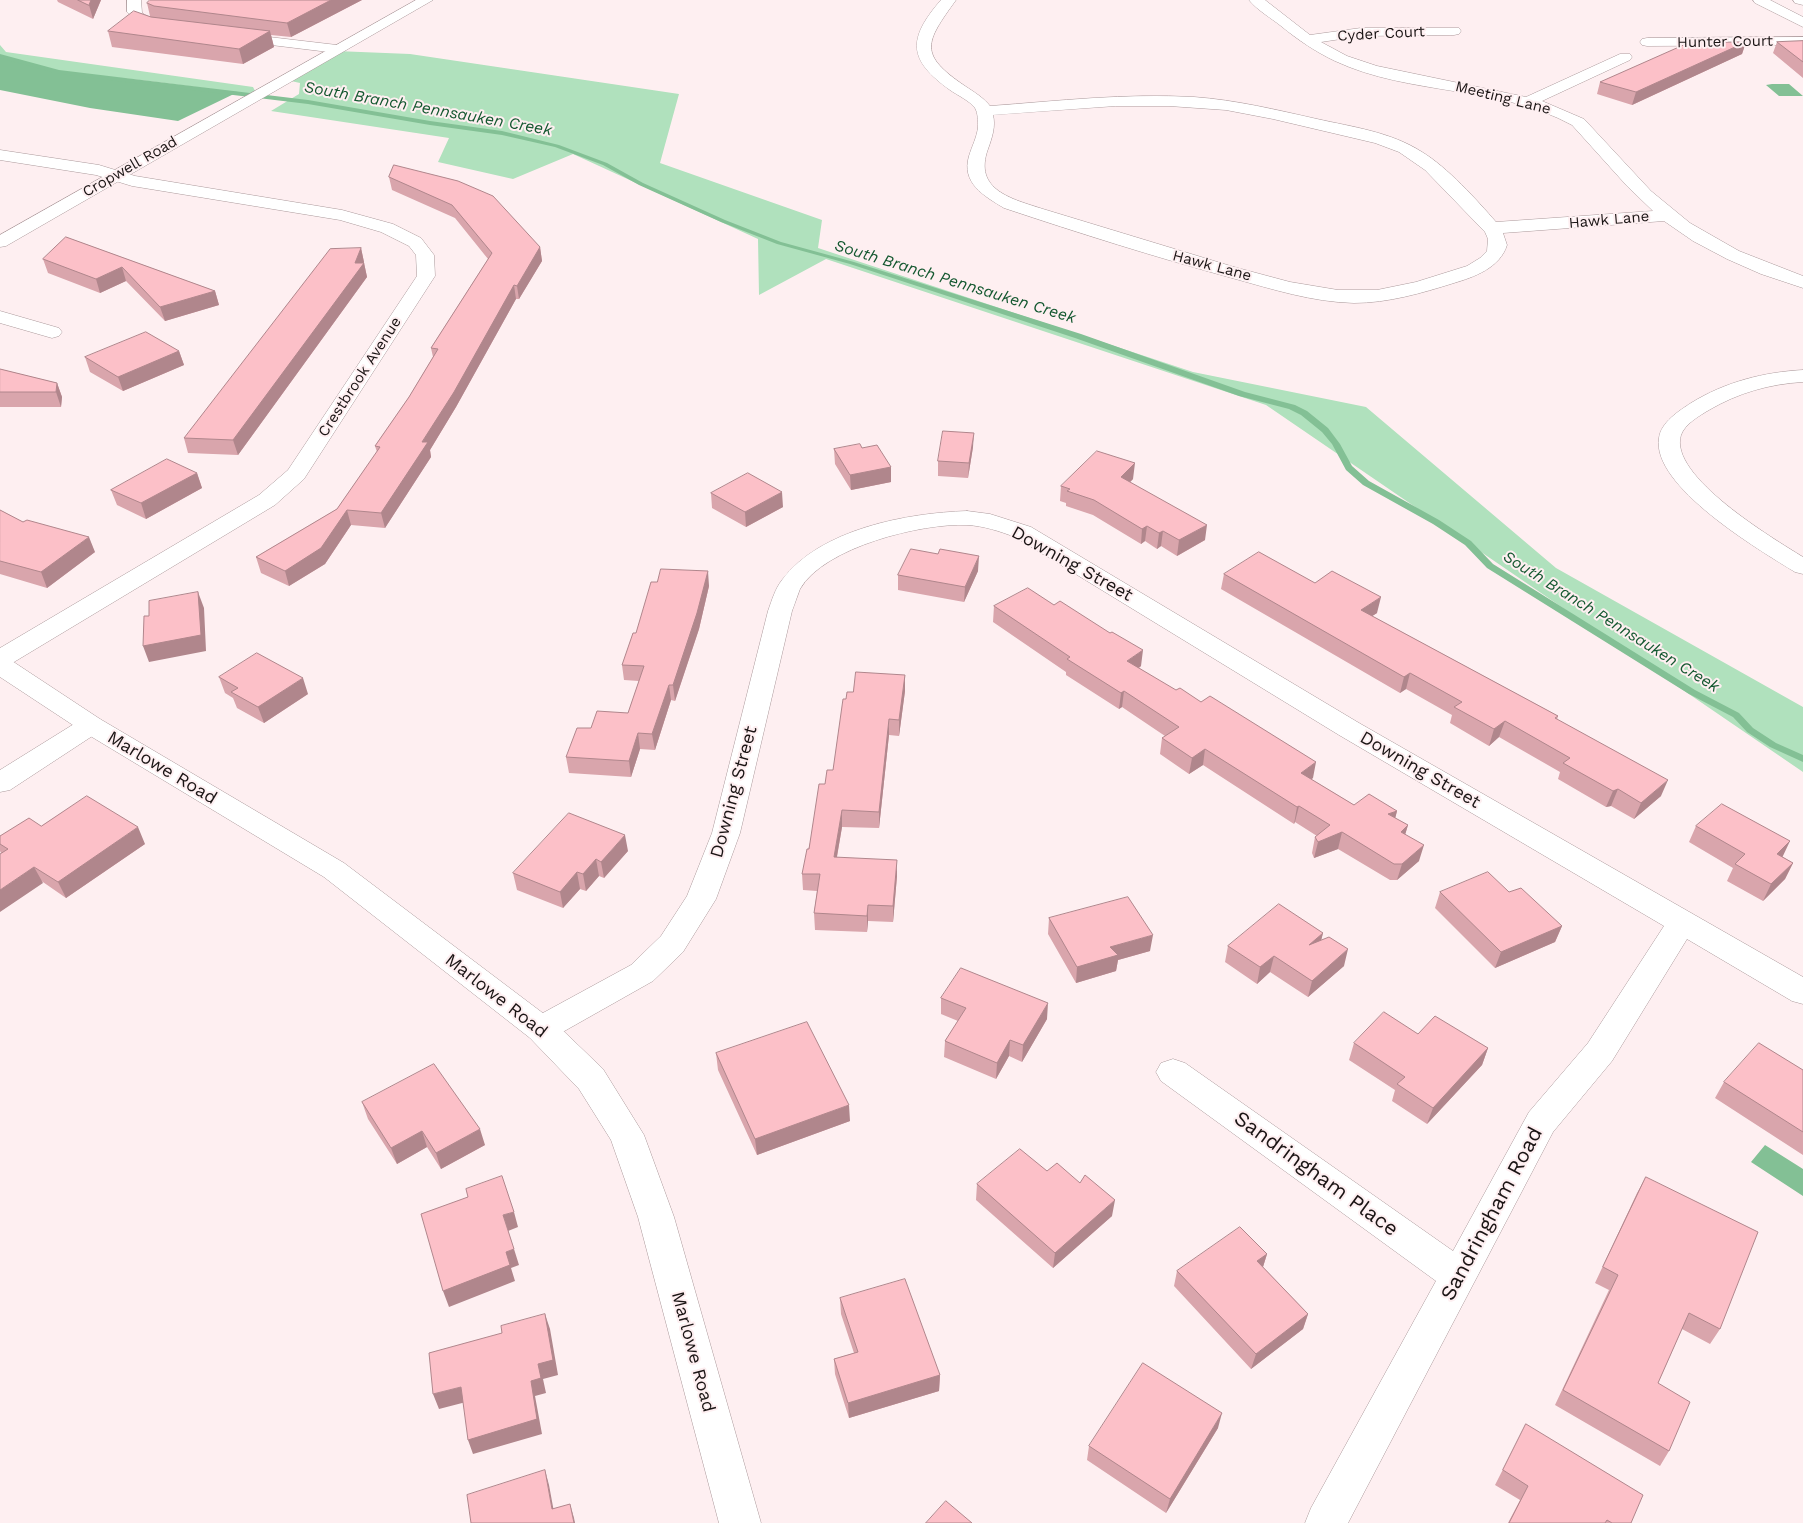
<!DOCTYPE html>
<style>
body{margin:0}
canvas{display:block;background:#feeff1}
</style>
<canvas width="1803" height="1523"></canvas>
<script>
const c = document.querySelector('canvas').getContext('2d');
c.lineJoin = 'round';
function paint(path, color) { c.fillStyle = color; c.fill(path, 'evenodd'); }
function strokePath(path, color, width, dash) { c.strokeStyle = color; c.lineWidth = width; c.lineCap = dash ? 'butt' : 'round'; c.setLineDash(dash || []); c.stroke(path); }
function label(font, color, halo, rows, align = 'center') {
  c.font = font + ' "Work Sans",sans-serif'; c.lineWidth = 4; c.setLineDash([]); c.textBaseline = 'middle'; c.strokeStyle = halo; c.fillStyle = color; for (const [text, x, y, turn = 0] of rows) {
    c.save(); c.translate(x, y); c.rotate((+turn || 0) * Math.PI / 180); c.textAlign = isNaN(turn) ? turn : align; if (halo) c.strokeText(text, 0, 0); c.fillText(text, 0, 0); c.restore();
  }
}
const green = new Path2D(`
 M0,45L6,52L253,87L257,95C215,89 173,84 131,79C88,75 41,74 0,56Z
 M336,51L410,54L679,94L660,163L822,220L818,248L1193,372L1366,407L1556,568L1803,707V772L1266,405L826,259L759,295L758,239L573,154L513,179L438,162L449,138L271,111L299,94L300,83L282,79Z`);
const water = new Path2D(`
 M0,56L37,67L82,75L238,92L178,121L90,108L0,90Z
 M1772,84H1789L1803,96H1779L1766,85Z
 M1765,1145L1803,1169V1196L1751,1162Z`);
const stream = new Path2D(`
 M0,54L59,70L308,100L430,121L502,131L559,145L607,163L643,183L725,220L781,242L854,262L1081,334L1245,392L1295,405L1307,411L1328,428L1340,444L1352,466L1369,481L1439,520L1471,541L1493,564L1695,690L1739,713L1753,728L1776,743L1803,755V762L1770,747L1747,732L1733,717L1689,694L1487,568L1465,545L1433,524L1363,485L1346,470L1332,444L1322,432L1301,415L1289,409L1239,396L1075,338L850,264L777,244L721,222L639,185L603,165L555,147L502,135L430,125L308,104L59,74L0,58Z`);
const minor = new Path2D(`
 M127,0H141L142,13C151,20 166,20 172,28L165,32L139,24L127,12Z
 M941,0H956C925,43 918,54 965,86C974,92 984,98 990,106C1058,101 1126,93 1194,97C1236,100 1277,110 1317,119C1353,127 1391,132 1422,152C1447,167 1477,200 1496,222L1653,211L1627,186L1572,125C1499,85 1410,96 1335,61C1316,52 1298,40 1281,26C1271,18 1257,10 1249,0H1265L1310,35L1361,28H1459L1461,31L1459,34L1454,35L1361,36L1321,42L1347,56L1377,66L1526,97L1620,54H1630L1632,57L1630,60L1542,101L1584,119L1651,191L1690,223L1739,251L1803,276V288L1761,274L1727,259L1693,241L1664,221L1503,233L1507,245C1500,268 1474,277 1454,283C1422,293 1388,303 1354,303C1312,302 1272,289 1232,278C1155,257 1079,233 1004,208C984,196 961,183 969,156C972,146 977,137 978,127C978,121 978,113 975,108C970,101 957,95 950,90C908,60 907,39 941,0ZM1116,106H1169L1226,110L1273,119L1375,143L1399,152L1425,170L1485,232L1488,239L1487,251L1480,258L1467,266L1416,282L1377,290H1338L1290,282L1234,267L1043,209C1012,199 973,190 988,149C992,138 996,126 993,115Z
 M1753,0H1770L1803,17V27L1755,3Z
 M235,33L337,45L342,46L344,49L342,52L337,53L230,40L228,37L230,34Z
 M1803,37V45L1647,46L1642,45L1640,42L1642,39L1647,38Z
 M0,150L99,165L135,176L342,210L393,224L421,238L434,255L435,276L304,479L275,505L9,665L0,667V648L259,495L288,470L417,276L416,255L409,246L381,232L340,220L132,186L96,175L0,160Z
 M0,311L59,328L62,332L59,336L52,338L0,323Z
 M1803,370V382C1769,384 1738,393 1709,410C1699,416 1685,424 1681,435C1668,476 1774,539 1803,557V574L1795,572C1759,550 1651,486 1659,438C1661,422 1679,411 1691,403C1725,382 1764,372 1803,370Z
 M967,511L990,514L1031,527L1359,723L1803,977V1004L1792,1001L1687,939L1612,1061L1553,1132L1348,1523H1305L1311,1508L1436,1281L1161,1081L1156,1072L1161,1063L1173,1059L1185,1063L1453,1251L1529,1112L1588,1043L1664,926L1339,735L1015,537C999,531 984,526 967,525C922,523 824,547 800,589C797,596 795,604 792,611L740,833L716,899L683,952L653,981L552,1038L541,1042L530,1038L525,1029L530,1020L631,965L661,936L687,896L712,833L768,611C772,600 775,589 782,580C820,529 907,513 967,511Z
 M91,716L100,719L104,725L100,731L10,790L0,792V770L82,719Z`);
const tertiary = new Path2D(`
 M416,0H433L6,246L0,247V235Z
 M1793,0H1803V5L1795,3Z
 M0,657L9,659L100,719L344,863L552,1020L603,1069L644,1135L674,1217L761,1523H719L638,1217L611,1140L579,1089L530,1038L324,877L82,731L0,677Z`);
const wall = new Path2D(`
 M57,0H101L93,19L58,2Z
 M362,0L291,37L271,35L274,47L243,64L112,47L108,31L150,16L147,3Z
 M1803,41V78L1773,53L1777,42Z
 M1746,42L1742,54L1632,105L1597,94L1600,82Z
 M394,165L540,247L542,261L519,299H516L456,407L430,450L431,457L385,528L351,525L325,564L289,586L261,573L256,557L337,509L377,452L375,446L409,397L433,357L431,348L488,259L455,218L392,190L389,177Z
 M66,237L215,291L219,305L165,321L126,281L100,293L48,273L43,259Z
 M361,248L367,277L238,455L188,453L184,438Z
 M179,351L184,365L123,391L90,372L85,357Z
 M0,369L57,383L62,397L61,407H0Z
 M973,447L968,478L938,476V461Z
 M862,448L891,467V482L851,490L835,464L834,449Z
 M197,473L202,488L146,519L117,505L111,490Z
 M1133,479L1130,482L1205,540L1177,556L1161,546L1157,549L1145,541L1141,544L1093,515L1066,506V503L1060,501L1061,486Z
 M711,493L783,507L746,527L712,508Z
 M0,510L23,522L95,552L47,588L0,574Z
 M978,571L964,602L898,590V575Z
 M1224,574L1315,583L1377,613L1372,616L1558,716L1557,720L1661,796L1634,819L1611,806L1606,807L1558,779L1560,772L1499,737L1489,746L1450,723L1452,715L1406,689L1400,693L1221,589Z
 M709,586L699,629L675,701L671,700L655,750L640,749L631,777L569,773L566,757L591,728L628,713L639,681L624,680L622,665L636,633Z
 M994,606L1141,666L1139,668L1313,778L1311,779L1354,805L1397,811L1395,818L1408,825L1405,834L1419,861L1397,880H1390L1338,849L1314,858L1312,853L1315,837L1317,836L1295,822L1294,824L1203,765L1189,774L1160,754L1162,738L1165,736L1122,707L1119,709L1066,675V672L993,622Z
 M905,675V691L899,736L889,735L879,828L842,827L837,857L897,876L893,922L868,921L867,932L815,930L814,913L817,891L803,890L802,874L825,784L833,770L846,699L853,692Z
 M219,677L308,694L264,723L237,708L233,698L225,693Z
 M41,826L145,844L66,898L1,853L0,851V836Z
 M1696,826L1783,857L1793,863L1785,879L1763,901L1727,881L1733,868L1689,842Z
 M628,851L604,878L599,876L586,891L580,889L563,908L517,890L513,873Z
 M1440,892H1509L1562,926L1555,942L1495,968L1435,908Z
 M1049,918L1150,951L1118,960L1116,971L1076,983L1048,934Z
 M1323,933L1321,940L1344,966L1308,997L1270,972L1257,984L1225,962L1228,946Z
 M941,998L1047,1019L1022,1062L1009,1056L996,1079L944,1057L945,1041L958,1021L941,1014Z
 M1354,1043L1488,1048L1482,1065L1427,1124L1392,1101L1395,1090L1349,1060Z
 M716,1053L850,1121L757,1155L718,1070Z
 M1803,1070V1155L1715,1098L1724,1082Z
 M362,1102L485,1145L441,1169L427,1147L397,1164L368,1119Z
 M1047,1171L1112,1216L1053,1268L976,1200L977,1184Z
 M1646,1177L1720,1329L1710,1344L1682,1329L1658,1383L1669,1451L1660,1466L1555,1405L1609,1290L1595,1283L1637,1193Z
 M1267,1254L1263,1267L1308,1314L1303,1329L1251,1369L1174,1286L1177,1271Z
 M840,1298L940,1375L939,1391L849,1418L835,1374L834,1359L854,1353L841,1314Z
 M1526,1424L1631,1523H1508L1520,1500L1495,1485Z
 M1218,1428L1166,1513L1087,1460L1089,1446Z`);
const shadedWall = new Path2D(`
 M91,0H101L93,19L89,5Z
 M331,0H362L291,37L287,23Z
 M270,31L274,47L243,64L239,49Z
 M1746,42L1742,54L1632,105L1636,92Z
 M540,247L542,261L519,299L517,286Z
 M361,248L364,262L363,264L364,263L367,277L238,455L233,440L355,263Z
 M122,267L126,281L100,293L96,279Z
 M514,285L516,299L456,407L430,450L431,457L385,528L381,513Z
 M215,291L219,305L165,321L160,307Z
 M179,351L184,365L123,391L118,377Z
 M57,383L62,397L61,407L56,392Z
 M974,433L973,447L968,478L969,463Z
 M1135,463L1133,479L1120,492L1121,477Z
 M891,467V482L851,490L850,475Z
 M197,473L202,488L146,519L141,503Z
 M782,492L783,507L746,527L745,512Z
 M347,510L351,525L325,564L289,586L285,571Z
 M1207,525L1205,540L1177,556L1179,540Z
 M1147,526L1145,541L1141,544L1142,529Z
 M1163,531L1161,546L1157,549L1159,533Z
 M89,537L95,552L47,588L41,572Z
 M979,556L978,571L964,602L965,587Z
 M708,571L709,586L699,629L675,701L673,685Z
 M198,592L204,608L206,651L149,662L143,646Z
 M1381,597L1377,613L1357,626L1361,610Z
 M1143,650L1141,666L1125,677L1127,661Z
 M1410,673L1406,689L1400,693L1404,677Z
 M905,675V691L899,736V720Z
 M303,678L308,694L264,723L258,707Z
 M669,685L671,700L655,750L652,734Z
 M1124,691L1122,707L1119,709L1121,693Z
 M889,719V735L879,828V812Z
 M1505,721L1499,737L1489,746L1494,729Z
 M638,733L640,749L631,777L629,761Z
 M1205,749L1203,765L1189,774L1192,758Z
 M1316,762L1313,778L1298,789L1301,773Z
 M1668,780L1661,796L1634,819L1641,803Z
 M1618,789L1611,806L1606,807L1613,791Z
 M1299,806L1295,822L1294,824L1297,807Z
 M842,810V827L834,873V857Z
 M1397,811L1393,827L1388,814Z
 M1408,825L1403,842L1401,832Z
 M138,827L145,844L66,898L58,882Z
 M1342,832L1338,849L1314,858L1318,842Z
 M625,835L628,851L604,878L601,862Z
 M1790,841L1782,858L1777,854Z
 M1424,845L1419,861L1397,880L1402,864Z
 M596,859L599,876L586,891L583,874Z
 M897,860V876L893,922V906Z
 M1793,863L1785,879L1763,901L1771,884Z
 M34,867L43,883L0,912V890Z
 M577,872L580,889L563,908L560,892Z
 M868,905V921L867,932V916Z
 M1562,926L1555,942L1495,968L1501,952Z
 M1323,933L1319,949L1309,945Z
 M1153,935L1150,951L1118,960L1116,971L1076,983L1077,967L1110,947Z
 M1348,949L1344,966L1308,997L1312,981Z
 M1274,956L1270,972L1257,984L1260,967Z
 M1048,1003L1047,1019L1022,1062L1023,1045Z
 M1010,1040L1009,1056L996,1079L997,1063Z
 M1488,1048L1482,1065L1427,1124L1433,1108Z
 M849,1105L850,1121L757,1155L755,1139Z
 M480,1129L485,1145L441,1169L436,1153Z
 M422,1131L427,1147L397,1164L391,1148Z
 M1115,1200L1112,1216L1053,1268L1055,1253Z
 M514,1212L518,1227L508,1231L503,1215Z
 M514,1249L519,1265L511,1268L515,1281L449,1307L443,1291L506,1252Z
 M1267,1254L1262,1270L1257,1261Z
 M545,1314L550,1329L558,1375L543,1379L546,1393L535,1396L542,1434L473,1454L468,1440L531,1381L538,1364Z
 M1308,1314L1303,1329L1251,1369L1256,1354Z
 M940,1375L939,1391L849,1418L848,1403Z
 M461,1387L466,1402L439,1409L433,1394Z
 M1222,1413L1218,1428L1166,1513L1170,1499Z
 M545,1470L549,1485L556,1523L552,1509Z
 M570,1504L574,1518L575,1523H574Z`);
const building = new Path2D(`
 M78,0H91L89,5Z
 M150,0H331L287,23L154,6L147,3Z
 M134,11L151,17L270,31L239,49L108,31Z
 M1803,41V62L1777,42Z
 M1746,42L1636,92L1600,82L1688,43Z
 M394,165L458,181L493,196L540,247L517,286L514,285L454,392L422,442H428L381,513L347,510L321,548L285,571L256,557L337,509L380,447L375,446L409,397L438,349L431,348L492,253L452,205L389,177Z
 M66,237L215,291L160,307L122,267L96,279L43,259Z
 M361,248L355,263H364L233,440L184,438L330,249Z
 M146,332L179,351L118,377L85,357Z
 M0,369L57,383L56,392H0Z
 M943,431L974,433L969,463L938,461Z
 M860,444L862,448L877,445L891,467L850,475L834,449Z
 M1097,451L1135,463L1121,477L1207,525L1179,540L1163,531L1159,533L1147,526L1142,529L1094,500L1067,491L1070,489L1061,486Z
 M167,459L197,473L141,503L111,490Z
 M748,473L782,492L745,512L711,493Z
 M0,510L23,522L27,520L89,537L41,572L0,561Z
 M911,549L938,554L940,549L979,556L965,587L898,575Z
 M1259,552L1315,583L1332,571L1381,597L1361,610L1558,716L1555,718L1668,780L1641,803L1618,789L1613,791L1563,763L1570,758L1505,721L1494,729L1454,707L1462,702L1410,673L1404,677L1224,574Z
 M661,569L708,571L697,613L673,685H669L652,734L638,733L629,761L566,757L577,728H591L597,711L628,713L644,666L622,665L633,633H636L651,582H657Z
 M1028,588L1054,605L1060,601L1110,633L1112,632L1143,650L1127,661L1176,690L1180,688L1201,702L1210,696L1316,762L1301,773L1354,805L1369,794L1397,811L1388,814L1408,825L1401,832L1424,845L1402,864H1394L1342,832L1318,842L1315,837L1330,825L1299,806L1297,807L1205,749L1192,758L1162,738L1179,727L1124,691L1121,693L1067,659L1070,657L994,606Z
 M198,592L201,635L143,646L144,616H149V601Z
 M257,653L303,678L258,707L231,692L238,688L219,677Z
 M856,672L905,675L899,720L889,719L879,812L842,810L834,857L897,860L893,906L868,905L867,916L814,913L820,874H802L807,849H809L819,784H825L827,770H833L843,699H846L847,692H853Z
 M87,796L138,827L58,882L34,867L0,890V854L8,849L0,844V836L29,818L41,826Z
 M1722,804L1790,841L1777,854L1793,863L1771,884L1735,864L1745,854L1696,826Z
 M569,813L625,835L601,862L596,859L583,874L577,872L560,892L513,873Z
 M1488,872L1509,892L1521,888L1562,926L1501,952L1440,892Z
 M1128,897L1153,935L1110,947L1118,955L1077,967L1049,918Z
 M1279,904L1323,933L1309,945L1329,937L1348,949L1312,981L1274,956L1260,967L1228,946Z
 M961,968L1048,1003L1023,1045L1010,1040L997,1063L945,1041L966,1008L941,998Z
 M1384,1012L1418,1034L1435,1016L1488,1048L1433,1108L1397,1084L1405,1077L1354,1043Z
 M807,1022L849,1105L755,1139L716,1053Z
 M1759,1043L1803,1070V1132L1724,1082Z
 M434,1064L480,1129L436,1153L422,1131L391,1148L362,1102Z
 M1020,1149L1047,1171L1057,1163L1080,1183L1085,1175L1115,1200L1055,1253L977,1184Z
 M502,1176L514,1212L503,1215L514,1249L506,1252L510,1265L443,1291L421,1214L468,1197L466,1189Z
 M1646,1177L1758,1232L1720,1329L1689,1313L1658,1383L1690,1402L1669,1451L1563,1390L1618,1275L1603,1267Z
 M1240,1227L1267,1254L1257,1261L1308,1314L1256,1354L1177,1271Z
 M905,1279L940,1375L848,1403L834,1359L858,1352L840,1298Z
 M545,1314L553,1360L538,1364L541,1378L531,1381L537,1419L468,1440L461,1387L433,1394L429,1353L502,1333L501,1326Z
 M1143,1363L1222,1413L1170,1499L1089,1446Z
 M1526,1424L1643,1495L1631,1523H1612L1607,1520L1605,1523H1509L1528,1486L1503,1470Z
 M545,1470L552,1509L570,1504L574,1523H471L467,1495Z
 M946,1501L972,1523H926Z`);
const farStreetnames = [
 ["Cyder Court",1381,34,-3],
 ["Hunter Court",1725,42,-1],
 ["Meeting Lane",1503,98,14],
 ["Cropwell Road",130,167,-30],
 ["Hawk Lane",1609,220,-5],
 ["Hawk Lane",1212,266,15],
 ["Crestbrook Avenue",360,377,-57]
];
const farWaternames = [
 ["South Branch Pennsauken Creek",428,109,10],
 ["South Branch Pennsauken Creek",955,282,17],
 ["South Branch Pennsauken Creek",1611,622,32]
];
const streetNames = [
 ["Downing Street",1072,564,29],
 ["Marlowe Road",162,768,31],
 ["Downing Street",1420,770,30],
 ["Downing Street",734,792,-75],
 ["Marlowe Road",496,996,38],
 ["Marlowe Road",693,1352,75]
];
const nearStreetnames = [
 ["Sandringham Place",1316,1174,36],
 ["Sandringham Road",1492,1214,-62]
];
paint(green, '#b0e1bd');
paint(water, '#83c095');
paint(stream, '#83c095');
strokePath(minor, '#ab999b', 1);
strokePath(tertiary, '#ab999b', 1);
paint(minor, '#fff');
paint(tertiary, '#fff');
paint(wall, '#d9a5ac');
paint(shadedWall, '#b0868c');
paint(building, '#fcc0c8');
strokePath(building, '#b0868c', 1);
label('15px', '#1a1414', '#feeff1', farStreetnames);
label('italic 16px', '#145830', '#feeff1', farWaternames);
label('18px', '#1a1414', '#feeff1', streetNames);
label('21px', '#1a1414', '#feeff1', nearStreetnames);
</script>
